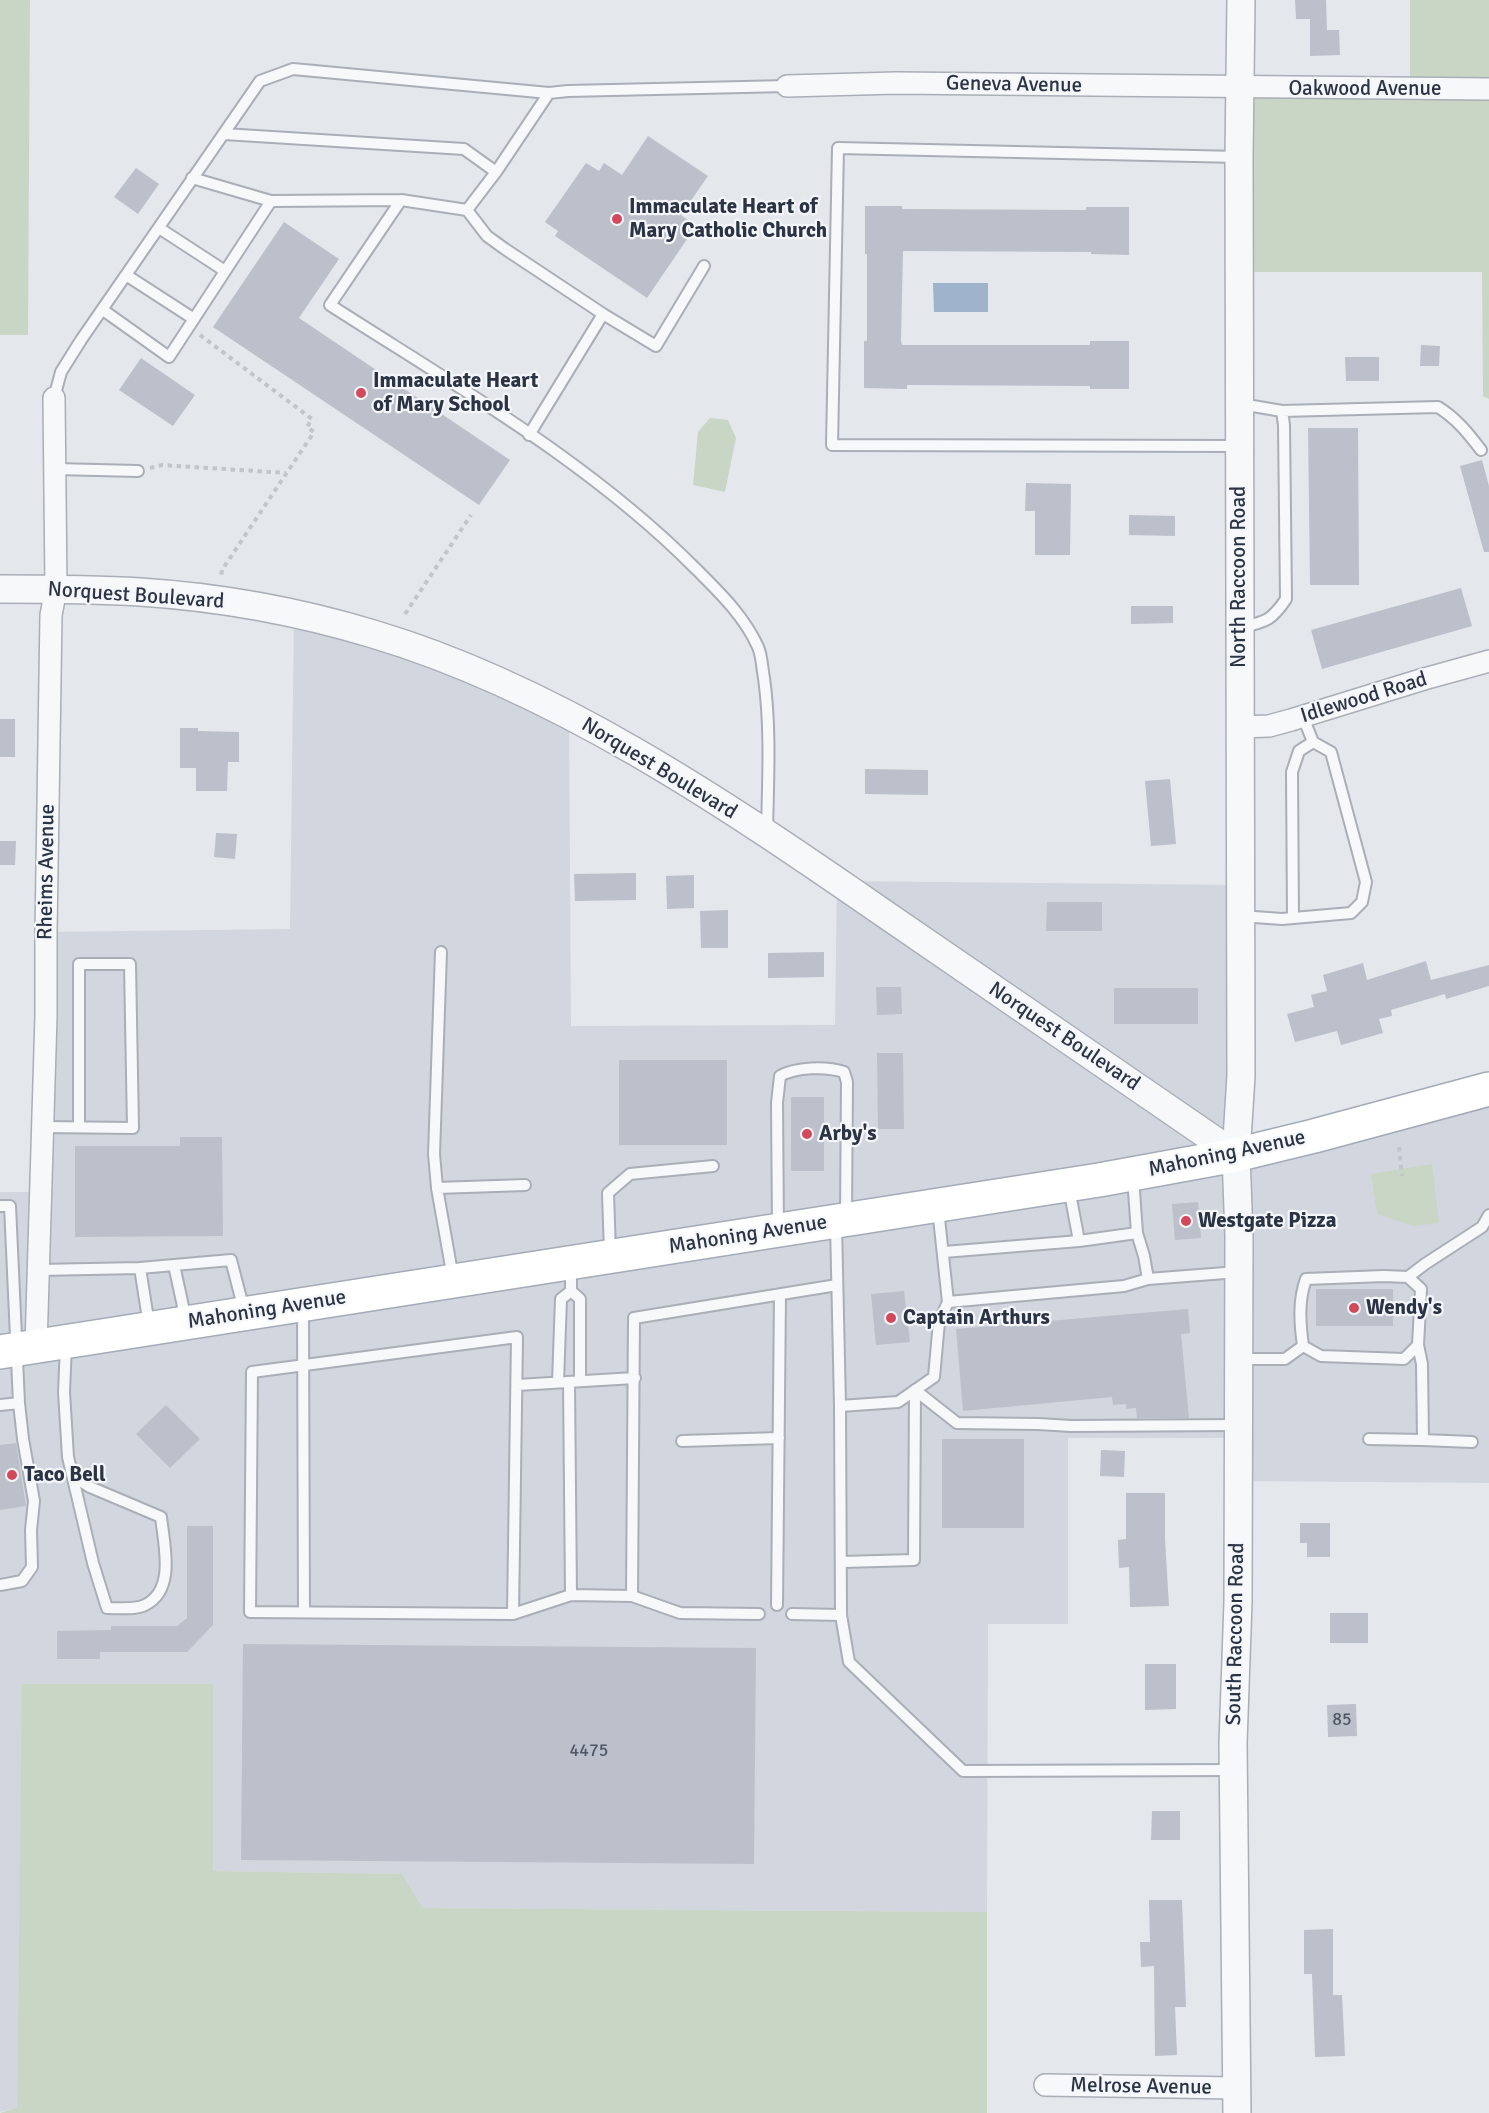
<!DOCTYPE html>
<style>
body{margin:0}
canvas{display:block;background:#e4e7ec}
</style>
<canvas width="1489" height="2113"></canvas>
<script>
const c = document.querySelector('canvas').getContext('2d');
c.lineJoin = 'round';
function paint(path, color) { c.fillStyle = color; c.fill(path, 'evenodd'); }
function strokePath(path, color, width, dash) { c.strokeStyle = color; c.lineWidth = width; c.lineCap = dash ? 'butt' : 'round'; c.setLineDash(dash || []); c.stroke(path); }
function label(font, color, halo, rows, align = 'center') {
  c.font = font + ' Signika,sans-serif'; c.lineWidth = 4.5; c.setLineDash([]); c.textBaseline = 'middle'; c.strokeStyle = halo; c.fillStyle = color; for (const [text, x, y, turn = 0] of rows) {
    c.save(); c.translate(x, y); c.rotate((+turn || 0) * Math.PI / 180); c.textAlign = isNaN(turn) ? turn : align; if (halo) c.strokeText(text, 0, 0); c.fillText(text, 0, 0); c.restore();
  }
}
const built = new Path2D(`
 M294,613L569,716L571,1026L835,1025L837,881L1240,885L1237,1154L1489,1089V1483L1238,1481V1438H1068V1624H988L987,1912L423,1908L402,1874L213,1871V1684H23L17,2107L0,2112V1192H40L46,932L290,929Z`);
const green = new Path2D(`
 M0,0H30L28,335H0Z
 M1410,0H1489V399L1483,396L1482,272H1239L1241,88L1410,89Z
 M710,418L728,420L736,438L725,492L693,485L698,432Z
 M1432,1164L1439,1223L1413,1226L1377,1214L1371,1174Z
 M22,1684H213V1871L402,1874L423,1908L987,1912V2113H0L17,2107Z`);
const water = new Path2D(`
 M933,283H988V312H934Z`);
const building = new Path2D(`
 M1295,0H1326L1327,30H1339L1340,55L1310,56V19H1296Z
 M648,136L708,176L681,215L696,226L647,298L555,236L558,231L545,222L586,163L599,171L604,163L622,175Z
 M136,168L159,184L138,214L114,197Z
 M865,206H902V209L1086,210V207H1129V255L1091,254V252L903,251L901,341L902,345H1090V341H1129V389H1090V386L907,385V389L864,388V341H867V254H865Z
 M284,222L339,259L299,318L510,460L479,505L213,327Z
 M1421,345L1440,346L1439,366H1420Z
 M1345,357H1379V381H1346Z
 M141,358L195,395L173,426L119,390Z
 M1308,428H1358L1359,585H1310Z
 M1482,460L1489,486V552H1484L1460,466Z
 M1026,483L1071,484L1070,555H1035V511H1025Z
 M1129,515L1175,516V536L1129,535Z
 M1461,588L1472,626L1322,669L1311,630Z
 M1131,606H1173V623L1131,624Z
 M0,719H15V757H0Z
 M180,728H198V731L239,732V762H228L227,791H196V768H180Z
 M865,769L928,770V795L865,794Z
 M1170,779L1176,844L1151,846L1145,781Z
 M216,833L237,834L235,859L214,857Z
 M0,841H16L15,865H0Z
 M636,873V900L575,901L574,874Z
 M694,875V908L667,909L666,876Z
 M1047,902H1102V931H1046Z
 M728,910V948H701L700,911Z
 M824,952V977L768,978V953Z
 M1426,961L1431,980L1489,965V986L1446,999L1445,994L1391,1010L1392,1016L1379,1019L1383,1033L1341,1045L1337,1031L1295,1042L1287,1014L1314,1007L1311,995L1327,991L1323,975L1363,963L1367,980Z
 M876,987H901L902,1014L877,1015Z
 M1114,988H1198V1024H1114Z
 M877,1053H903L904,1129H878Z
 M619,1060H727V1145H619Z
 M791,1097H824V1171H791Z
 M180,1137H222L223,1236L75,1237V1146H180Z
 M1198,1202L1201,1238L1175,1240L1172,1204Z
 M1316,1289H1393V1326H1316Z
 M904,1291L910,1342L876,1345L871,1294Z
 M1188,1309L1190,1333L1181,1334L1189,1418H1137L1136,1408L1126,1409V1404L1113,1405L1112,1397L963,1411L956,1329Z
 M166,1405L200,1439L170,1468L136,1434Z
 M942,1439H1024V1528H942Z
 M16,1443L26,1506L0,1510V1445Z
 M1101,1450L1125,1451L1124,1477L1100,1476Z
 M1126,1493H1165V1539L1169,1606L1130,1607L1129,1567L1119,1568L1118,1540L1126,1539Z
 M1300,1523H1330V1557H1307V1543H1300Z
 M187,1526H213V1625L187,1652H100V1659H57V1631L111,1630V1626H177L187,1618Z
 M1330,1613H1368V1643H1330Z
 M243,1644L756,1648L754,1864L241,1860Z
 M1145,1664H1176V1709L1145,1710Z
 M1356,1704L1357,1736L1328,1737L1327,1705Z
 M1152,1811H1180V1840H1151Z
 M1149,1900H1182L1186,2007H1175L1177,2055L1155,2056L1154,1966L1141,1967L1140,1942H1150Z
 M1333,1929V1995H1342L1345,2056L1315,2057L1312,1974H1304V1930Z`);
const path = new Path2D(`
 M200,335L312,419L307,427L314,432L222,570L221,578
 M150,468L162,465L286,473
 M405,614L471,515
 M1399,1147L1402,1176`);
const service = new Path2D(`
 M224,134L464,149L496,172
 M1239,157L838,148L832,445L1239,446
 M192,178L271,201
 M401,200L467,210L496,172L549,93L568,91L787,86
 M467,210L487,236L505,249L603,314L529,435
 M159,228L225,271
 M126,275L194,319
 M103,310L169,357L271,201L401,200L330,305C456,386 590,462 696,569C720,593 744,616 758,647C762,656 762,668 764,678C771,729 768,780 767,832
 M603,314L656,346L704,266
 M54,398L61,372L81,340L260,81L293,69L549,93
 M1241,404L1282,411L1284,425L1286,599C1272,620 1266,622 1242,627
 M1282,411L1438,407C1457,419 1468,433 1481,450
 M55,469L138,471
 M1240,916L1282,919L1351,913L1362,902L1366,882L1331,752L1313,742L1303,717
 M1293,918L1292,772L1299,751L1313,742
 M441,952L434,1154L437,1188L453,1278
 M42,1127L133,1128L130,964H79V1127
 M1133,1177L1137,1233
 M437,1188L525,1185
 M1069,1188L1079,1241L1137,1233L1144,1256L1148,1279L1238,1272
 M0,1206H10L19,1403L23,1439L34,1501L31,1530L32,1567L22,1581L0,1585
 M938,1209L948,1302L1124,1286L1148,1279
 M836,1224L840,1406L841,1615L849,1662L963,1771L1233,1770
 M778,1228L777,1103L780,1076C796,1067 826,1066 844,1072L847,1082L846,1216
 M944,1252L1079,1241
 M610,1253L608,1193L630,1174L713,1166
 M174,1265L186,1320
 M140,1268L231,1260L244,1310
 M39,1270L140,1268L149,1325
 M1384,1276L1408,1277L1421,1289L1418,1345L1404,1359L1321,1356L1303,1346C1300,1324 1298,1301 1306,1279Z
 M1408,1277L1425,1264L1482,1227L1489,1215
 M571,1291L580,1299V1381
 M303,1307L304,1612
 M66,1345L64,1392L68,1457L93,1563L107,1608C118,1608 135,1610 145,1605C176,1590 164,1545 161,1517L90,1487L73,1476
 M1418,1345L1422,1364L1423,1440L1472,1442
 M1239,1359H1285L1303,1346
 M558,1382L561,1299L571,1291V1267
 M569,1382L571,1595
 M517,1385L635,1378
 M915,1390L957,1423L1038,1424L1071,1426L1239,1425
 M0,1405L19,1403
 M840,1406L898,1402L934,1377L939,1322L948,1302
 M1369,1439L1423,1440
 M682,1441L779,1438
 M842,1562L914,1560L915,1390
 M632,1596L634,1318L837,1285
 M777,1605L780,1295
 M513,1614L517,1337L252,1372L250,1612L513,1614L571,1595L632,1596L680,1613L759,1614
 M792,1614L841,1615`);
const minor = new Path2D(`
 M787,86L896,83L1489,89
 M1239,727L1269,726L1291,720L1424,679L1489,661
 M36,1346L46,1016V932L51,615L56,589L54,398
 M1045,2085L1237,2088`);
const tertiary = new Path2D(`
 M0,589C46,589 93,589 140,592C218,597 297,611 373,634C555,688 724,803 879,910C998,992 1117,1073 1236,1155
 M1237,2113L1233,1743L1238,1602L1239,1236L1236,1155L1241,1076L1239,157L1241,0`);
const primary = new Path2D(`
 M0,1352L1099,1180L1236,1155L1314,1136L1489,1089`);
const markers = [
 [617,219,6,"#d1495b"],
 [361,393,6,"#d1495b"],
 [807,1134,6,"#d1495b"],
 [1186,1221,6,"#d1495b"],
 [1354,1308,6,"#d1495b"],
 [891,1318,6,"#d1495b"],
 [12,1475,6,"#d1495b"]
];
const numberNames = [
 ["85",1342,1720],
 ["4475",589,1751]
];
const streetNames = [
 ["Geneva Avenue",1014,85,1],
 ["Oakwood Avenue",1365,89],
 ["North Raccoon Road",1239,577,-90],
 ["Norquest Boulevard",136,596,4],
 ["Idlewood Road",1364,698,-17],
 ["Norquest Boulevard",659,769,31],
 ["Rheims Avenue",47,872,-89],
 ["Norquest Boulevard",1064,1037,34],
 ["Mahoning Avenue",1227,1154,-12],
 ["Mahoning Avenue",748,1235,-9],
 ["Mahoning Avenue",267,1310,-9],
 ["South Raccoon Road",1236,1634,-89],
 ["Melrose Avenue",1141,2087,1]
];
const poiNames = [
 ["Immaculate Heart of",629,207],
 ["Mary Catholic Church",629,231],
 ["Immaculate Heart",373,381],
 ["of Mary School",373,405],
 ["Arby's",819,1134],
 ["Westgate Pizza",1198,1221],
 ["Wendy's",1366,1308],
 ["Captain Arthurs",903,1318],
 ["Taco Bell",24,1475]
];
paint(built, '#d2d6de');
paint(green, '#c9d6c5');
paint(water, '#9fb4cc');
paint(building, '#bbc0ca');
strokePath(service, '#a9aeb7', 14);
strokePath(minor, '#a9aeb7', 24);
strokePath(tertiary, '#a9aeb7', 30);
strokePath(primary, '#a3abb8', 36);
strokePath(path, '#c2c5cb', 4, [4.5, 4.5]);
strokePath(service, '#f7f8fa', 10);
strokePath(minor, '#f7f8fa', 21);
strokePath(tertiary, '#f7f8fa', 27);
strokePath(primary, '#fff', 33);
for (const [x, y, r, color] of markers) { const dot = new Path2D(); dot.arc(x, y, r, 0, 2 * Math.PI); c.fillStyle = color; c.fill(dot); strokePath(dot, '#f4f6f9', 2); }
label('18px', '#4f5766', null, numberNames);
label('21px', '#2b3445', '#f4f6f9', streetNames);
label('bold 21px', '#2b3445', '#f4f6f9', poiNames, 'left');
</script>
